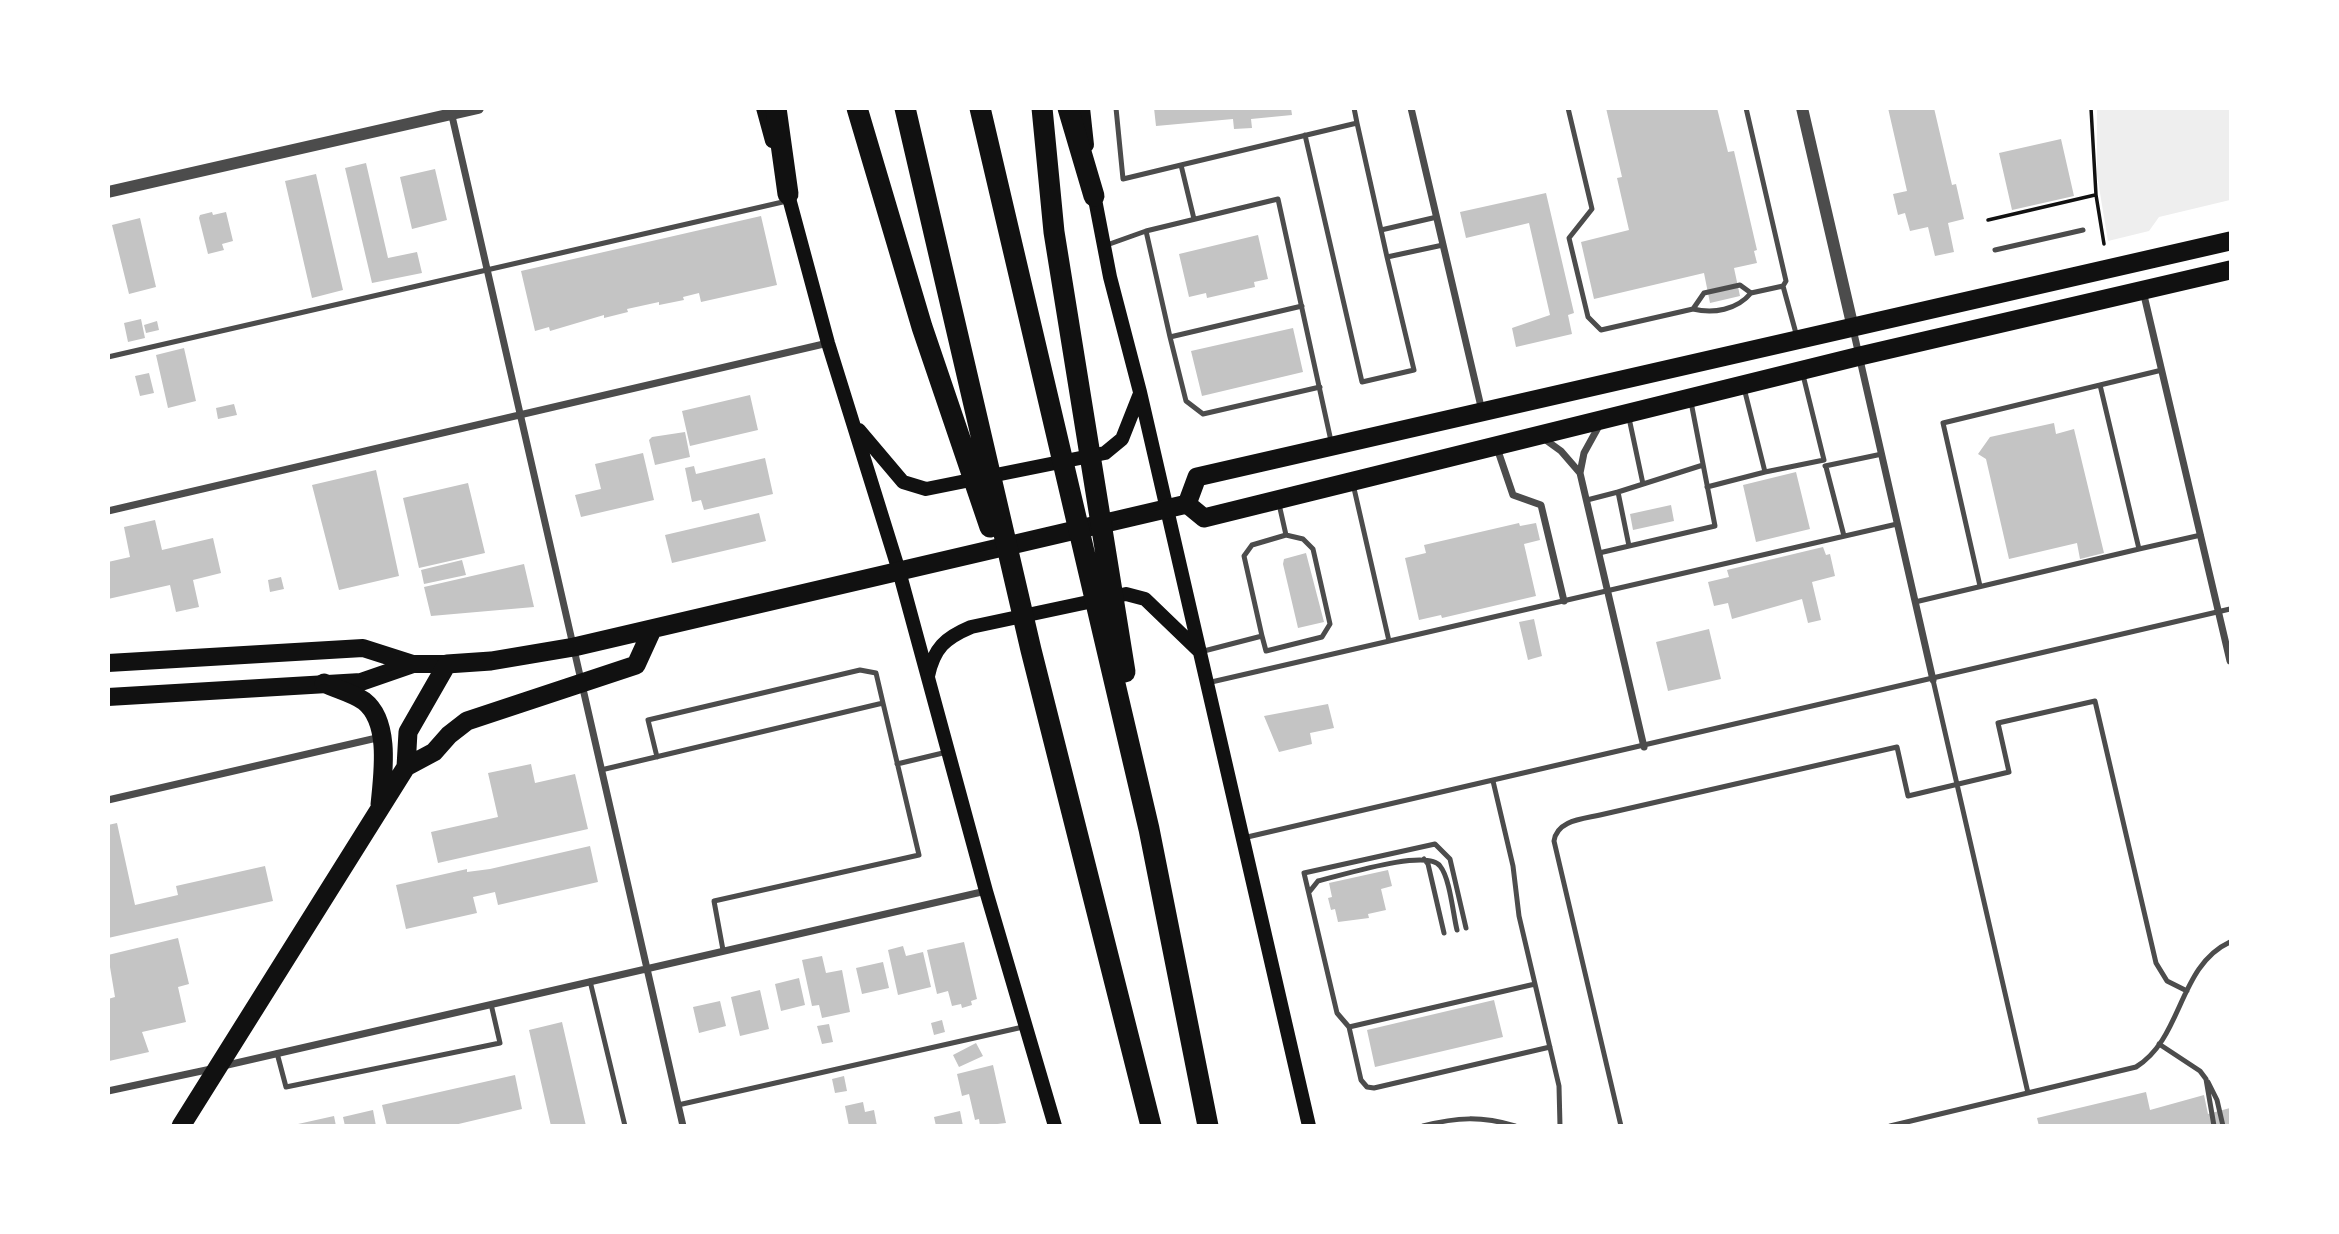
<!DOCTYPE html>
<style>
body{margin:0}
#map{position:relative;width:2339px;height:1234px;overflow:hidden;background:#fff;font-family:"DejaVu Sans",sans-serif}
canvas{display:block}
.frame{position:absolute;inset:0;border:110px solid #fff;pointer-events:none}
</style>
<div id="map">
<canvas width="2339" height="1234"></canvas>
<div class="frame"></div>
</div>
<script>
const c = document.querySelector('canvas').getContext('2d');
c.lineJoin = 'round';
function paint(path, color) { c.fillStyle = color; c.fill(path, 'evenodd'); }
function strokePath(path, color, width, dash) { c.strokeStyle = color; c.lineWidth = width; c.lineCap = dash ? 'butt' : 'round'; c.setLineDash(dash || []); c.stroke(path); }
const green = new Path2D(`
 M2097,109H2230V200L2159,217L2149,231L2108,241L2097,175Z`);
const building = new Path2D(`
 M1154,108H1291L1292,115L1251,119L1252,128L1234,129L1233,119L1156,126Z
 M1606,108H1717L1728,152L1734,151L1757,250L1754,251L1757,263L1734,268L1740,296L1710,303L1704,273L1594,299L1581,242L1629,230L1617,178L1622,177Z
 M1888,108H1934L1952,185L1956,184L1964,219L1948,223L1954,252L1935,256L1928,227L1910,231L1905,213L1898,215L1893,194L1907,191Z
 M2061,139L2074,196L2012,210L1999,153Z
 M366,163L388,258L417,252L422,273L372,283L345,168Z
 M435,169L447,220L412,229L400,177Z
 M316,174L343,290L312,298L285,181Z
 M1546,193L1574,313L1568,315L1572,334L1516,347L1512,328L1550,315L1529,223L1466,238L1460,212Z
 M212,212L213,215L226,212L233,241L222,244L224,250L208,254L199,218L200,215Z
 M761,216L777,285L701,302L699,293L683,297L684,300L659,305V302L627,309L628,312L604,318V315L550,331L549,327L535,331L521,271Z
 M140,218L156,287L129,294L112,225Z
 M1258,235L1268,279L1254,282L1255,287L1207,298L1206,293L1189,297L1179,254Z
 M141,319L145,338L128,342L124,323Z
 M157,321L159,330L146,333L144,325Z
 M1293,328L1303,372L1202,396L1191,351Z
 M184,348L196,401L168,408L156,355Z
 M149,373L154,393L140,396L135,376Z
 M750,395L758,430L690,446L682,411Z
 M234,404L237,415L218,419L216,408Z
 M2054,423L2056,434L2074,429L2104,553L2080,559L2077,543L2009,559L1986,459L1978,454L1990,437Z
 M685,432L690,457L655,465L649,440L652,437Z
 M643,453L654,500L581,517L575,495L601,489L595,464Z
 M765,458L773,494L704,510L701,500L692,502L685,468L694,466L696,474Z
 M376,470L399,576L339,590L312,485Z
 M1796,472L1810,529L1756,542L1743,485Z
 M468,483L485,553L419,568L403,498Z
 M1671,505L1674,521L1633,530L1630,514Z
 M759,513L766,541L672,563L665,535Z
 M155,520L162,550L213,538L221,573L193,580L199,607L176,612L170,585L108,599V562L130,557L124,527Z
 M1519,523L1520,526L1536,523L1540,540L1524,544L1536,596L1442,618L1441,615L1419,620L1405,558L1426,553L1424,545Z
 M1823,547L1826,555L1830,554L1835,576L1812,582L1821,620L1808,623L1802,599L1732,619L1728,603L1714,606L1708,582L1729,577L1727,570Z
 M1306,553L1324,622L1298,628L1283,564L1284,559Z
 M462,560L466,575L424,584L421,570Z
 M524,564L534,607L431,616L424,587Z
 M281,577L284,589L270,592L268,580Z
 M1534,619L1542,656L1528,660L1519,622Z
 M1709,629L1721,679L1668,691L1656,642Z
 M1328,704L1334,728L1310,733L1312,744L1279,752L1264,716Z
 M531,764L535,783L575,774L588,829L438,863L431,832L498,817L488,773Z
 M117,823L135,905L178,895L176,886L265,866L273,901L108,938V825Z
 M590,846L598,882L498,905L495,892L473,897L477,913L406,929L396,885L467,869V872L490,869Z
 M1388,870L1392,886L1381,889L1386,910L1368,914L1369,918L1338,922L1335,909L1331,910L1328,898L1332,897L1329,883Z
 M178,938L189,984L178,987L186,1022L142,1032L149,1052L109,1061L108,999L115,997L108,955Z
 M964,942L977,999L971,1001L972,1005L962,1008L961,1004L952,1006L948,991L937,994L927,950Z
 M903,946L906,956L923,952L931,987L898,995L888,950Z
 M822,956L826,973L842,970L850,1012L822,1018L819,1005L812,1006L802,960Z
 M883,962L889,988L862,994L856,968Z
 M799,978L805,1005L781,1011L775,984Z
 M760,990L769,1029L740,1036L731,997Z
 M1494,1000L1503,1037L1375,1067L1367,1030Z
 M720,1001L726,1026L699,1033L693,1007Z
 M942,1020L945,1032L934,1035L931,1023Z
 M562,1022L586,1126H551L529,1030Z
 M829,1024L833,1042L822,1044L817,1026Z
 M976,1043L983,1056L959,1067L953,1055Z
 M993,1065L1006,1123L980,1126L979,1119L975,1120L969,1094L962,1096L957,1074Z
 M515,1075L522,1109L450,1126H387L382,1105Z
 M844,1076L847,1091L835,1093L832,1079Z
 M2146,1092L2150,1110L2204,1095L2208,1114L2230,1108V1126H2039L2037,1118Z
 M863,1102L865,1112L874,1110L877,1126H849L845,1106Z
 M373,1110L376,1126H345L343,1117Z
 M960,1111L963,1126H936L934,1117Z
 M334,1116L336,1126H299L298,1124Z`);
const path = new Path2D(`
 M2091,108L2096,195L2104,244
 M1988,220L2095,195`);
const service = new Path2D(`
 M1116,108L1123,179L1181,165
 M1568,108L1592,209L1569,238L1588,317L1601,330L1693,309L1704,293L1740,285L1751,293L1783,286L1797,337
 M1746,108L1786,281L1783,286
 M1357,123L1381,230L1437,217
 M1305,135L1362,382L1414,370L1387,257L1443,245
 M1194,219L1181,165L1357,123L1354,108
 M1381,230L1387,257
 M1146,231L1170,337L1302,306
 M1104,246L1146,231L1278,199L1331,441
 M1995,250L2083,230
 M1693,309C1713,314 1737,310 1751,293
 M1170,337L1186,401L1203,414L1320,387
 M108,357L787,201
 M1629,418L1643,484
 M1825,466L1882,454
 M1826,467L1844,536
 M1765,472L1824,460L1803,375
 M1353,484L1389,641
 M1707,487L1765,472L1744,388
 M1618,492L1703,465
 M1587,500L1618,492L1629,546
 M2139,549L2201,535
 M1599,553L1715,526L1691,402
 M1980,586L1943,423L2162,370
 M1915,602L2139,549L2100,385
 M1262,636L1266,651L1322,637L1330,624L1313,549L1303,539L1286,535
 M1200,652L1262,636L1244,556L1252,545L1286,535L1279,504
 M1933,680L2028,1093
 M1207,683L1897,524
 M657,757L648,720L860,670L876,673L883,703
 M897,764L947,752
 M601,770L883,703L919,855L714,901L723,950
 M1493,781L1513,866L1519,916L1559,1086L1560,1126
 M1243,838L2230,609
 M1424,859L1428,864L1444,933
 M1310,891L1318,881C1340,876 1427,848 1440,866C1450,878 1453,914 1457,930
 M590,981L625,1126
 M1535,984L1349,1027L1361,1080L1367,1087L1374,1088L1550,1047
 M1349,1027L1337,1013L1304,873L1435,844L1450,859L1466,928
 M2159,1044L2200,1071L2206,1079L2214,1126
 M277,1053L286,1087L500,1043L491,1004
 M2208,1082L2217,1100L2223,1126
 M678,1105L1023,1027
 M1423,1126C1457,1117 1482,1116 1515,1126
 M1621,1126L1554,841C1557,820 1583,819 1600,815L1897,747L1908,796L2009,772L1998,723L2095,701L2156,963L2167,981L2187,991
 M1890,1126L2136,1067C2183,1038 2178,966 2230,942`);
const minor = new Path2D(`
 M1411,108L1482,411
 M452,116L683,1126
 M2143,291L2230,661
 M1853,329L1933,680
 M1600,424L1584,453L1580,473L1644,747
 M1543,438L1561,451L1580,473
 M1497,448L1513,495L1541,505L1564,601
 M108,511L828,343
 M108,800L381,737
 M223,1066L986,891
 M108,1091L211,1069`);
const tertiary = new Path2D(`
 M1802,108L1853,328
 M108,192L478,108`);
const secondary = new Path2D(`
 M763,108L772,141
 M1083,108L1087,145
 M786,187L828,343L899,571L986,891L1055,1126
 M1093,189L1110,277L1140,392L1309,1126
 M859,430L903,482L926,489L1105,453L1122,439L1139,396
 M928,676C934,648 945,638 971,627L1126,594L1145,599L1199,651`);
const primary = new Path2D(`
 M108,663L363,648L413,664
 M108,697L361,682L413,664H447`);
const trunk = new Path2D(`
 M1187,504L1197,477L2230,241
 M1187,504L1204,518L1860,356L2230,270
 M324,683C336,689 353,693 364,701C391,722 383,774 380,805
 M406,767L434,752L449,735L467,721L636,665L652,630
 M181,1126L406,767L408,732L447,664L491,661L574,647L1187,504`);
const motorway = new Path2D(`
 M776,108L788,194
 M857,108L922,327L990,527
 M905,108L1031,650L1151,1126
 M980,108L1149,829L1208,1126
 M1042,108L1054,232L1125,672
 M1068,108L1094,196`);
paint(green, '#eee');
paint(building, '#c4c4c4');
strokePath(path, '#111', 3.5);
strokePath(service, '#4c4c4c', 5);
strokePath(minor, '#4c4c4c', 7);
strokePath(tertiary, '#4c4c4c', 12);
strokePath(secondary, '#111', 14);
strokePath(primary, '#111', 18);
strokePath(trunk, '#111', 19);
strokePath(motorway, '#111', 21);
</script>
